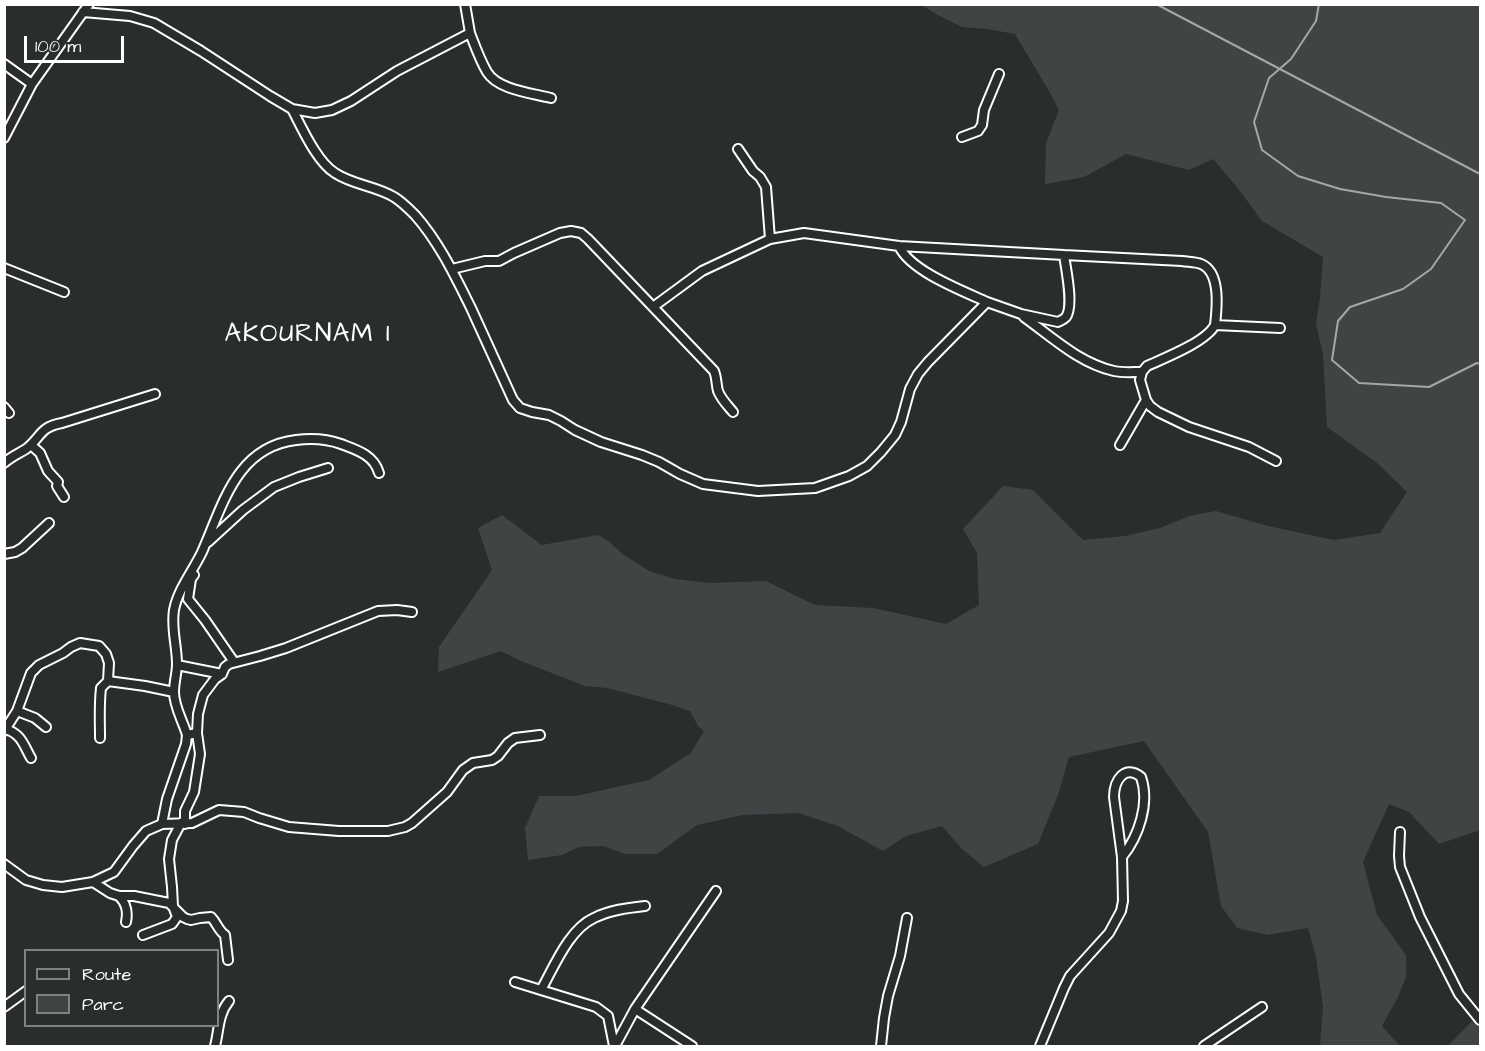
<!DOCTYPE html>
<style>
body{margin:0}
#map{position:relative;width:1485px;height:1051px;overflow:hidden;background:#2a2d2e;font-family:"Architects Daughter",sans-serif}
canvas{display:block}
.frame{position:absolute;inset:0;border:6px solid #fff;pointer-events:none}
.legend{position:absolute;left:24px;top:949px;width:195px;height:78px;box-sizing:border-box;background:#2a2d2e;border:2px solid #7f8182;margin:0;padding:8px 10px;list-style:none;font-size:18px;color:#fff}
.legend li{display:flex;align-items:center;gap:12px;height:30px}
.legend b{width:30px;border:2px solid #7f8182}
.scale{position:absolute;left:24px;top:36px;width:100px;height:27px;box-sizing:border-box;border:3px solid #fff;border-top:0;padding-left:8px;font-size:18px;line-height:21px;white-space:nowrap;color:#fff;-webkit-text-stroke:4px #2a2d2e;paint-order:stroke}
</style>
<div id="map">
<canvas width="1485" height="1051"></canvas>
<div class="frame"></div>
<ul class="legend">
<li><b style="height:8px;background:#2a2d2e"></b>Route</li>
<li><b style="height:16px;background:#414445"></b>Parc</li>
</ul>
<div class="scale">100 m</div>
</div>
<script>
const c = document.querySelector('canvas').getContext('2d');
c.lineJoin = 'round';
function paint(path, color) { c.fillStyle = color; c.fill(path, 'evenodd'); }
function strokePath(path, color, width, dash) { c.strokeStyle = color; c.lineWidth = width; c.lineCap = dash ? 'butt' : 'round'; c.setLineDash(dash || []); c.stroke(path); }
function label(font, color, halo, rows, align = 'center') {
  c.font = font + ' "Architects Daughter",sans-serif'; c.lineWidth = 6; c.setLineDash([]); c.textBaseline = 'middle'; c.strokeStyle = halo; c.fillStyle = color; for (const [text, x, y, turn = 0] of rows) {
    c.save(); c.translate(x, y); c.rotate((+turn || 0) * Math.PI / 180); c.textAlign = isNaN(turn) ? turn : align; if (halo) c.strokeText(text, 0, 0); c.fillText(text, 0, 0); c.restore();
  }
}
const green = new Path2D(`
 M921,5H1480V830L1439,844L1409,812L1389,804L1363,862L1377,915L1406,955V977L1398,997L1382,1026L1400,1046H1320L1323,1007L1316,957L1308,928L1268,935L1237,928L1221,906L1208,832L1144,741L1069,757L1058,795L1038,844L984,867L962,849L942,826L906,836L883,851L838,826L798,813L743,815L697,825L657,854H625L603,846L579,847L562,855L528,860L525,828L539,796H576L649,780L691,753L704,731L698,726L690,711L672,705L607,688L585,686L521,661L501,651L438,672L439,647L492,570L478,528L502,515L542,545L598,535L608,541L624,555L649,571L675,579L710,583L766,581L815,605L873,608L946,624L979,605L977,553L963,529L1003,486L1033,490L1083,540L1125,536L1160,528L1189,516L1216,511L1268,526L1334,540L1380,533L1407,492L1377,463L1327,427L1323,354L1316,324L1320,298L1323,257L1262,221L1237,187L1213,159L1189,170L1126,154L1084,177L1045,184L1046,143L1059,110C1046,84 1030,60 1015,34L987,29L962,27L936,14Z
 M1472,1021L1480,1028V1046H1448Z`);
const stream = new Path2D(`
 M1156,4L1480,174
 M1319,4L1316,21L1291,59L1269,78L1254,122L1262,150L1298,176L1340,189L1386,197L1441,203L1465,220L1431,269L1403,289L1350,307L1338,321L1332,360L1359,383L1429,387L1477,363L1480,364`);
const street = new Path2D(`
 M465,4L470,33
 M83,12L130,16L154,23L201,51L270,96L292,109L315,113L332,110L351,101L397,71L470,33C475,46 480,60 487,72C498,90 532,93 551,98
 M4,64L32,84
 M292,109C302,128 317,162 335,173C353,185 376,186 394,197C401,201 409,209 415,215C439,242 455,276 471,308C485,339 499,369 513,400L520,408L532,412L549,415L561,421L575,430L601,442L642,455L659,462L680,474L703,484L758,491L815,488L849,476L867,466L881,452L895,435L901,422L910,389L918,374L928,362L987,302L1021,314L1058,322C1062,320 1063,320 1066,317C1074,305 1066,270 1064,255L1182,261C1188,262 1196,262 1201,264C1221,272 1217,308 1215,325C1206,342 1165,358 1147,366L1142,372L1140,380L1146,400L1150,406L1158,412L1189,427L1249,447L1276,461
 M962,137L978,131L982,125L984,110L999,74
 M4,138L32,84L89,4
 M738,149L753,171L760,177L766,187L770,239
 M899,246C910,271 963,291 987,302
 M4,268L64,292
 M452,269L485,261H499L514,253L560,233L571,231L581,233L588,239L653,307L702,271L770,239L804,233L899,246L1064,255
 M653,307L714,371C717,378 716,384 718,391C721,399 728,406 733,412
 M1024,317C1052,337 1079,363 1114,371C1123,373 1133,372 1142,372
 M1215,325L1280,328
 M4,407L9,413
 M31,445L40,453L48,471L58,482L57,486L64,497
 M1120,445L1146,400
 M4,463C12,456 18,454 26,449C41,438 39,427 62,423L155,394
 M208,542L243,510L274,487L299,477L328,468
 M4,554L15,552L22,548L49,523
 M194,575L191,579L188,599L205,620L234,662
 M177,665L222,674
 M17,711L35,718L46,727
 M6,729C22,735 23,744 31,758
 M4,731L17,711L31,673L39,665L63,653L71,647L80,643L99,646L106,654L109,663L108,681
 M187,735C183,721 174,707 174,692C174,682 177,673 177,664C177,646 171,628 174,610C178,589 193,571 202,552C223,505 236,447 296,440C312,438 327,439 341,444C357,450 374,455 379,473
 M100,738C100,721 99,705 101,688L108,681L145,686L174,692
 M162,824L167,799L186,744L187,735L197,733L198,714L203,695L215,679L222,674L225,667L229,664L260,656L286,648L378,611L397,610L412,612
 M185,824V811L194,792L200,754L197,733
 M1400,832L1399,856L1400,867L1420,917L1459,994L1480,1020
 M4,864L26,880L43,885L62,887L93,882L114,872L133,846L146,831L162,824L192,823L219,810L244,812L259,818L289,827L339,831H388L405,827L412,823L447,792L463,770L473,763L492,760L498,756L508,743L515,738L540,735
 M93,882L110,893L119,896H134L169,903L183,917L187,919L191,920L200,918L211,917C217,923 218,930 225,935L228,960
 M119,896C127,904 128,912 126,922
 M143,935L172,924L177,917L173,906L172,887L169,859L172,840L181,823
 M515,982L596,1007L608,1016L614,1046
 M541,990C554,967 569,929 594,918C610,910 627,908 645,906
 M4,1007L26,991
 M635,1009L692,1046
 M215,1046C219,1031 218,1014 229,1001
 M615,1046L635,1009L716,891
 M881,1046L884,1018L888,996L900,956L907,918
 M1040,1046L1064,988L1070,976L1109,933L1121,911L1123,901L1122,857L1114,797C1114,780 1125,764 1141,777C1150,803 1139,836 1122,857
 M1204,1046L1262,1007`);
const quarterNames = [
 ["AKOURNAM I",308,336]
];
paint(green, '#414445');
strokePath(stream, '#a6a7a7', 2);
strokePath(street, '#fff', 12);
strokePath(street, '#2a2d2e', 8);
c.letterSpacing = '1.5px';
label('26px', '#fff', '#2a2d2e', quarterNames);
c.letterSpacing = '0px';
</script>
